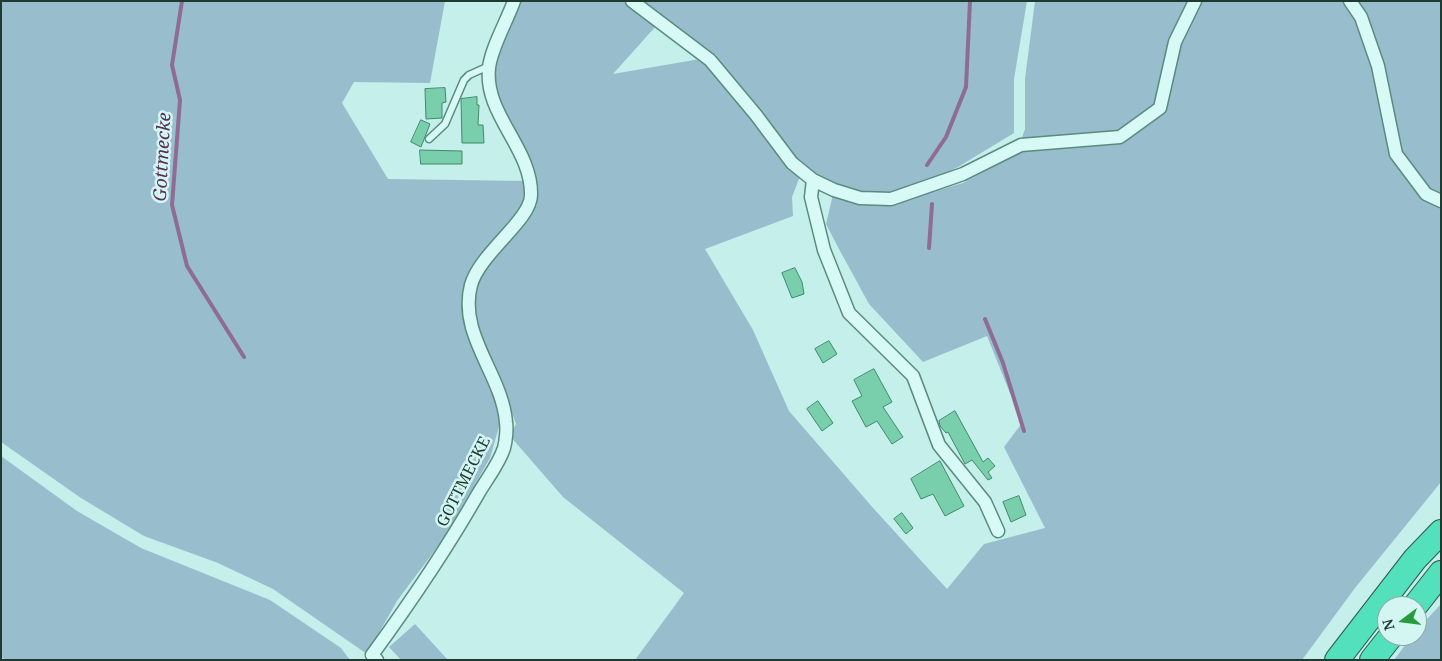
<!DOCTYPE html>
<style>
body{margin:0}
#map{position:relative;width:1442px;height:661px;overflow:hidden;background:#c4efea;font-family:"Noto Serif",serif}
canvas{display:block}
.frame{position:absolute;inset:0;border:2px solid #1e3a31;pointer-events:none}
.north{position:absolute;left:1377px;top:596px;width:50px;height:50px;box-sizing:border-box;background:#d4f6f3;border:1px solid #8baba5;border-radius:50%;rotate:255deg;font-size:14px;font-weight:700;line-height:20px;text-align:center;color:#1e3a31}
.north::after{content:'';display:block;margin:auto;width:18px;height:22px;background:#289b3c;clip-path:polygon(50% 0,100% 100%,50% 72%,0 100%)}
</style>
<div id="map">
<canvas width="1442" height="661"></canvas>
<div class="frame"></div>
<div class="north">N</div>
</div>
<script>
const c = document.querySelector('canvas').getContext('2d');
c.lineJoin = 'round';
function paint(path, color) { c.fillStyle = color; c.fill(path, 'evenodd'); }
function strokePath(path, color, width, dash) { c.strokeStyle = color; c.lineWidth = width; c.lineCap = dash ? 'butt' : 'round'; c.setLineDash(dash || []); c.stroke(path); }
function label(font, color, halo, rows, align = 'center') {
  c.font = font + ' "Noto Serif",serif'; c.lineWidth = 5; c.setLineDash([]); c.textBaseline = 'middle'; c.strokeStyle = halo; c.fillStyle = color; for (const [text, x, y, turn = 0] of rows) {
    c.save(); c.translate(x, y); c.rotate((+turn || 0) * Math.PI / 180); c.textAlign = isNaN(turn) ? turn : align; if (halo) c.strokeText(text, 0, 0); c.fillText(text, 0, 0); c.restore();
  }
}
const green = new Path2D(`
 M1,1H445L430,83L354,82L342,103L388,179L526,181L522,204L514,218L476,260L463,297L464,319L491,383L500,423L490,458L444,538L397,601L367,654L273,589L218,563L144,536L81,498L1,442Z
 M521,1H623L657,25L613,74L717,56L641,1H1027L1014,79V133L958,167L891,199L890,204L963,183L1016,155L1025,129V79L1035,1H1441V482L1355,588L1302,660H635L684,593L563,497L510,436L516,424C510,408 505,392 499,377C487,349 467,319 476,287C483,263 520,225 537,205C541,170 520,143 505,113C500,104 495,92 495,81C495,55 512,25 521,1ZM802,171L834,190L826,224L839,249L869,304L923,362L987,336L1022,423L1004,447L1045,528L984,544L947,589L874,509L789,411L753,330L705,249L793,216L792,197Z
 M1,456L77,511L141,548L270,600L341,648L350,660H6L1,657Z
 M1441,604V660H1394L1412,636H1417V630Z
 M415,624L448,660H401L389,647Z`);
const stream = new Path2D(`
 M182,1L172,65L180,100L172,205L187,266L244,357
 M927,165L946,137L966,87L970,1
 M929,248L932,204
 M985,319L1003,363L1024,431`);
const building = new Path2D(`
 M445,88L446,102L442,103V118L426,119L425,89Z
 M477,97V105H479L478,125H483L484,143H462L461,99Z
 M421,120L430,124L421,147L411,142Z
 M420,150L462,151V164H421Z
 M795,268L802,282L804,294L792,298L782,273Z
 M829,341L837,354L823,363L815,349Z
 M874,369L892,402L883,407L903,437L892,444L877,421L866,427L852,401L862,396L854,380Z
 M818,401L833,423L822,431L807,409Z
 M955,411L983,462L988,458L995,466L988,472L992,478L988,480L972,460L965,464L948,432L946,433L940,426L939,421Z
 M940,461L964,506L945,516L933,494L921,499L911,479Z
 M1019,496L1026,515L1011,522L1003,502Z
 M902,513L913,528L906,534L894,519Z`);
const service = new Path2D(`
 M429,139L445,124L464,80L469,75L489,66`);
const minor = new Path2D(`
 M632,1L710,60L756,115L792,163L813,180L834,190L860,198L891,199L963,174L1021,145L1120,137L1160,108L1175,42L1195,1
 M1350,1L1361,17L1378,66L1396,154L1426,194L1441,201
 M813,180L811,197L824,250L849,313L913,376L939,445L985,502L998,531
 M377,660L372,655C410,603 446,550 478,494C486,480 499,464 504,448C506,441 507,429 506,422C502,374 458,335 471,285C480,253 531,220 531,195C532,148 484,115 489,68C491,48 507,21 514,1`);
const motorway = new Path2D(`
 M1415,606L1441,573
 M1337,660L1415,559L1441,532
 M1372,660L1391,636`);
const streetNames = [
 ["GOTTMECKE",464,482,-63]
];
const waterNames = [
 ["Gottmecke",163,157,-87]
];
paint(green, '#98bece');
strokePath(stream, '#8f6c91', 4);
paint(building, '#79ceac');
strokePath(building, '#3f8a6b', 1);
strokePath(service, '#5a8b7d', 9);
strokePath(minor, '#5a8b7d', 15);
strokePath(motorway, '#2e584a', 26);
strokePath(service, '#d8faf6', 6);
strokePath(minor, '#d8faf6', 12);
strokePath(motorway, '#53e0bc', 24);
label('16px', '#1e3a31', '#d4f6f3', streetNames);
label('italic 18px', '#5a2d55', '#d4f6f3', waterNames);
</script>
